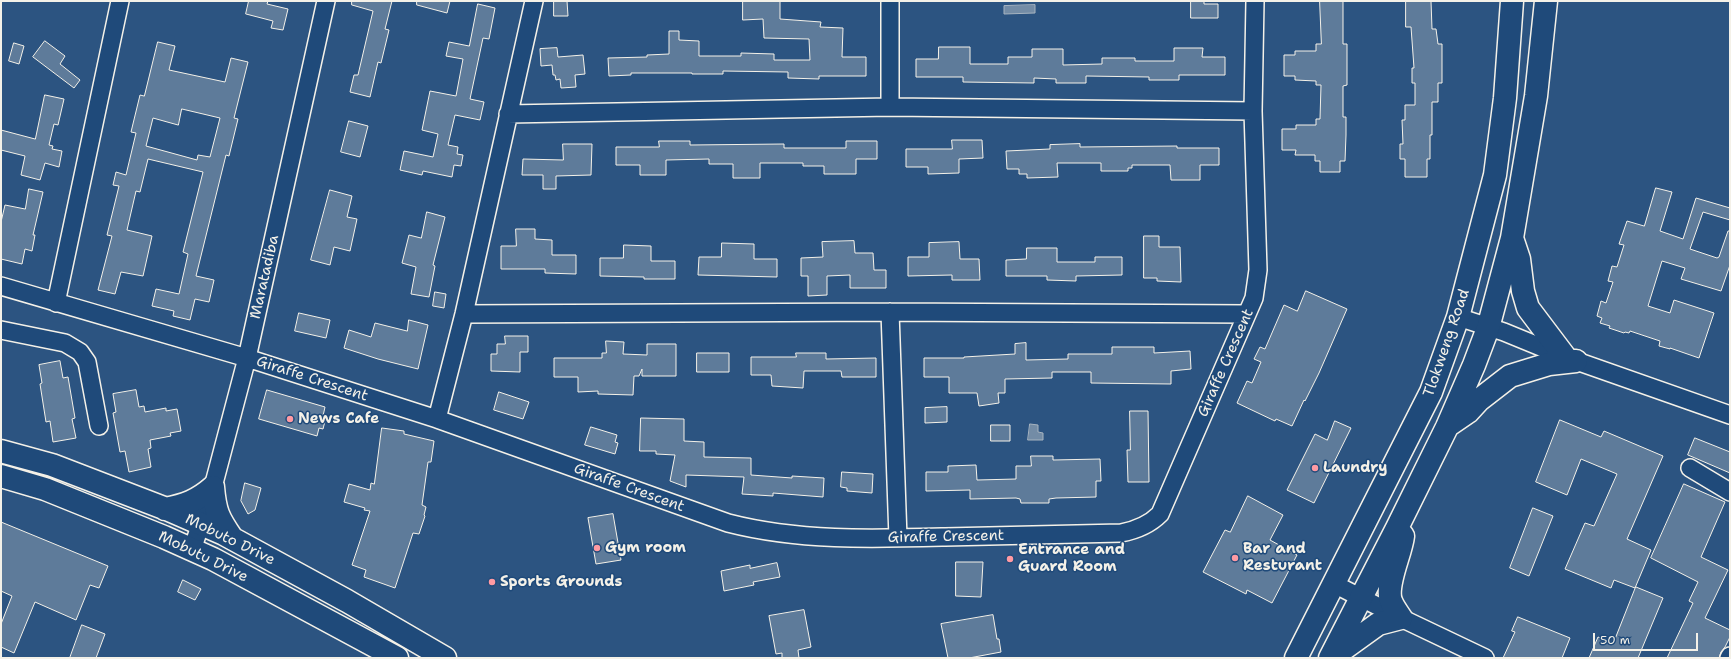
<!DOCTYPE html>
<style>
body{margin:0}
#map{position:relative;width:1731px;height:659px;overflow:hidden;background:#2c5481;font-family:"Shantell Sans",sans-serif}
canvas{display:block}
.frame{position:absolute;inset:0;border:2px solid #f4f1e8;pointer-events:none}
.scale{position:absolute;left:1593px;top:633px;width:105px;height:18px;box-sizing:border-box;border:2px solid #f4f1e8;border-top:0;padding-left:5px;font-size:12px;line-height:14px;white-space:nowrap;color:#f4f1e8;-webkit-text-stroke:3px #1f4a7a;paint-order:stroke}
</style>
<div id="map">
<canvas width="1731" height="659"></canvas>
<div class="frame"></div>
<div class="scale">50 m</div>
</div>
<script>
const c = document.querySelector('canvas').getContext('2d');
c.lineJoin = 'round';
function paint(path, color) { c.fillStyle = color; c.fill(path, 'evenodd'); }
function strokePath(path, color, width, dash) { c.strokeStyle = color; c.lineWidth = width; c.lineCap = dash ? 'butt' : 'round'; c.setLineDash(dash || []); c.stroke(path); }
function label(font, color, halo, rows, align = 'center') {
  c.font = font + ' "Shantell Sans",sans-serif'; c.lineWidth = 3; c.setLineDash([]); c.textBaseline = 'middle'; c.strokeStyle = halo; c.fillStyle = color; for (const [text, x, y, turn = 0] of rows) {
    c.save(); c.translate(x, y); c.rotate((+turn || 0) * Math.PI / 180); c.textAlign = isNaN(turn) ? turn : align; if (halo) c.strokeText(text, 0, 0); c.fillText(text, 0, 0); c.restore();
  }
}
const water = new Path2D(`
 M1035,5V13L1004,14V6Z
 M1030,424L1038,425V432L1043,433V440H1028Z`);
const building = new Path2D(`
 M249,1H268L267,4L288,9L283,30L271,28L273,21L246,14Z
 M352,1H392L385,29L389,30L381,63L378,62L370,97L350,92L354,75H358L373,11L352,5Z
 M417,1H450L447,13L417,5Z
 M554,1H567L568,16H554Z
 M743,1H780V19L821,22L820,27L843,28L842,57H866V76H819V79L788,78V72L723,71V74H692V73H631V75L609,76L608,58L647,57V55L669,54V31H679V40L699,41V56H741V53L774,54V60H810L809,39L764,38L763,19L743,20Z
 M1191,1H1204V4H1218V18H1191Z
 M1320,1H1343V44H1347V85L1343,86V117H1346V135L1345,161H1340V172H1320V161H1315V155H1295L1296,150H1282V129H1296V125H1316V119H1320L1321,85H1316V81L1295,80V76H1284V55H1295V51H1316V44H1321Z
 M1406,1H1431L1432,29H1436L1438,44H1442V83H1438V102H1432V135H1430V159H1427V177H1405V159H1400V144H1403L1402,120H1405V105H1415V83H1412V68H1414L1411,27H1406Z
 M478,4L495,8L489,39L483,38L470,99L484,102L480,120L455,115L448,145L458,147L457,154L463,155L461,166L454,165L452,177L423,171L422,175L400,170L404,151L433,157L438,134L422,130L430,91L456,96L463,59L446,56L449,42L469,46Z
 M45,41L65,56L60,64L80,80L74,88L33,57Z
 M158,42L175,46L169,70L225,82L231,58L248,62L234,118L238,119L229,156L226,155L196,276L214,280L209,302L195,299L190,320L173,316L174,311L152,306L156,289L179,294L188,254L183,252L203,172L148,159L140,192L136,191L127,230L152,236L143,276L121,272L115,294L98,290L112,236L107,235L119,186L113,185L116,172L126,175L136,133L131,132L140,95L144,96ZM182,109L220,118L210,157L198,155L197,160L146,146L153,118L178,125Z
 M14,43L24,46L19,64L9,61Z
 M939,47H970V64H1008V57H1032V49H1063V65L1102,64V58H1135V61H1174V48H1203L1202,57H1225V75H1179V80H1149V77L1086,76V83H1056V79L1034,78V83L963,82V77H916V59H938Z
 M557,48L558,57L583,55L585,74L575,75L576,87L561,88L560,79L556,80L555,75H553L552,65L541,66L540,49Z
 M45,95L64,99L58,125L54,124L49,145L53,146L52,149L62,151L59,167L45,163L40,180L21,175L25,156L1,150V130L35,139Z
 M349,121L368,126L360,157L341,152Z
 M952,140H982L983,158L959,159V173L928,174V167H906V149H952Z
 M659,141H690V145L784,144V148H846V141H877V159H856V174H824V166H803V163H760V178H733V164H709V159L666,160V175H640V165H616V147H659Z
 M563,144H592L591,175L556,176V189H543V175H522L523,159L563,160Z
 M1080,144V147L1177,146V148H1219V165H1200V180H1171L1170,165H1132V168H1128V171H1101V163H1057L1058,177L1027,178V174H1019V169H1007L1006,151L1050,149V145Z
 M1656,188L1672,192L1660,231L1683,239L1696,198L1730,208V220L1703,212L1690,249L1717,258L1719,257L1728,231H1730V265L1721,291L1681,279L1685,268L1662,261L1648,306L1670,313L1674,300L1714,313L1699,358L1670,348V349L1659,346L1660,341L1630,331L1629,333L1625,332L1624,333L1609,328L1610,326L1600,323L1602,318L1597,316L1601,301L1606,303L1613,282L1608,281L1612,266L1617,267L1624,245L1619,244L1627,221L1644,226Z
 M29,189L43,192L33,235H35L32,251L25,249L22,264L1,259V222L5,205L25,209Z
 M330,190L352,196L347,217L357,219L350,251L334,247L330,265L311,260Z
 M427,212L445,217L433,265L435,266L429,297L411,294L416,267L402,263L409,235L421,238Z
 M516,229H535V239L552,240V255H576V274L545,273V269H501V246H516Z
 M1144,236H1159V247H1180L1181,282L1157,281V278H1144Z
 M854,241L855,253H873L874,270H886V288H850V275L827,276V295L808,296V276H801V258L823,257L822,242Z
 M959,242L960,259H979L980,280H952V275L908,276V257H929V243Z
 M722,243L754,244V259H777V277L698,275L699,257H721Z
 M624,245L651,246V261H675V279H644V277L600,276V258H623Z
 M1027,248H1057V262H1095V257H1122V275L1076,276V281L1047,280V276H1006V260L1026,259Z
 M1306,291L1347,309L1319,373L1305,401L1304,400L1292,426L1276,419L1275,421L1237,403L1247,381L1252,383L1261,362L1254,359L1260,347L1265,349L1284,305L1297,311Z
 M435,292L446,294L444,308L433,306Z
 M299,313L330,320L326,338L295,331Z
 M409,320L428,325L418,369L378,359L344,348L349,330L371,337L375,323L407,331Z
 M505,336H528V352H520V372L491,371V354H497V344H505Z
 M606,341L624,342L623,354L647,355V344H676V376H642V369L639,376H634L633,395L598,394V391L578,392V377H554V358H602V353H606Z
 M1026,343V360L1068,359V354H1112V347H1154V353L1190,351L1191,369L1171,371V384L1091,383V372H1052V378L1005,379V393H998L999,403L979,406L977,393H949V377H924V358H964V357L1015,354V344Z
 M697,353H729V372H697Z
 M796,353H826V359L876,358V377H842L841,371H804L803,388L772,386L771,375H751V357H796Z
 M60,361L63,378L68,377L75,418L72,419L76,438L53,442L50,421L46,422L40,384L42,383L39,365Z
 M136,390L139,407L144,406L145,412L166,408V411L177,409L181,431L170,433L171,436L150,440L151,448L148,449L151,467L129,472L125,451L120,452L113,413L116,412L113,394Z
 M267,390L325,407L323,416L326,417L323,429L319,428L317,436L259,419Z
 M499,392L529,402L523,419L494,410Z
 M947,407V422L925,423V408Z
 M1130,411H1148L1149,482H1128L1127,450H1130Z
 M641,418L684,419V441L704,442V457L751,458V475L792,478V476L824,478L823,497L773,493V496L742,494L744,477L686,475V487L670,481L675,455L656,454V451H640Z
 M1560,420L1601,437L1604,431L1663,456L1627,539L1651,550L1635,588L1614,580L1611,588L1565,569L1585,523L1594,526L1617,474L1581,459L1567,495L1536,482Z
 M1335,421L1351,428L1314,503L1287,490L1315,434L1327,440Z
 M991,425H1010V441H991Z
 M591,427L617,435L615,442L618,443L615,454L585,445Z
 M382,428L404,431V434L434,441L431,462H428L422,505L426,507L424,515L425,516L419,534L413,533L395,588L364,577L366,570L352,565L370,511L364,510L365,508L344,502L349,484L370,490L371,483L374,484Z
 M1695,438L1730,452V473L1688,455Z
 M1031,456H1053V460L1100,459L1101,481H1096V497L1056,498L1049,499V503H1021L1020,499L1016,498L970,499V490L926,491V472H948V466L976,465L977,480L1016,479V466H1031Z
 M842,472L873,474L872,493L847,491V488L841,487Z
 M245,483L261,488L255,510L248,514L241,501Z
 M1684,484L1725,502L1701,557L1728,570L1705,618L1730,630V637L1725,647L1721,652L1719,658H1667L1693,603L1689,601L1698,582L1651,558Z
 M1248,496L1283,515L1270,540L1297,555L1272,603L1247,590L1246,594L1203,572L1225,530L1230,532Z
 M1533,508L1553,516L1529,576L1510,568Z
 M613,514L621,560L596,564L588,518Z
 M1,522L108,566L99,588L90,585L76,620L35,602L14,653L1,647V624L12,596L1,591Z
 M956,562H983L981,597L956,596Z
 M777,563L780,577L753,582L754,585L724,591L721,571L750,565V568Z
 M183,580L201,589L195,600L178,592Z
 M1636,587L1663,598L1638,658H1589L1598,637L1613,643Z
 M804,610L811,647L798,650L799,658H782V653L776,654L769,616Z
 M993,615L997,639H999L1001,652L969,658H948L941,624Z
 M1518,617L1570,638L1562,658H1503L1515,632L1512,631Z
 M82,625L105,634L96,658H70Z`);
const minor = new Path2D(`
 M890,1V107
 M508,114L890,107L1253,111
 M1,286L247,358L437,419L728,523C798,541 871,539 942,537C1002,536 1062,534 1121,533C1137,530 1149,525 1160,514L1254,298L1258,270L1253,111L1255,1
 M56,303L120,1
 M890,312L898,538
 M464,314L890,312L1247,314
 M1458,317L1504,332L1565,357L1730,415
 M1,330L65,343L80,352L87,362L99,426
 M437,419L464,314L534,1
 M1690,468L1730,492
 M192,550L213,487L247,358L326,1
 M1334,584L1401,618L1485,658
 M1729,658L1730,656`);
const major = new Path2D(`
 M1513,241L1519,259L1523,291L1528,308L1565,357
 M1449,425L1468,412L1479,400L1510,376L1549,364L1576,361
 M1,451L52,465L169,510L224,534L347,601L445,658
 M1,476L45,489L164,537L213,559L397,658
 M213,487C215,511 218,518 232,538
 M165,509C185,505 197,501 213,487
 M1296,658L1431,392L1458,317L1495,175L1505,98L1512,1
 M1330,658L1397,528L1447,427L1474,365L1488,328L1512,238L1536,96L1546,1
 M1331,658L1378,624L1401,618C1398,613 1393,607 1391,601C1385,585 1401,554 1403,536L1400,532`);
const markers = [
 [290,419,4,"#ff9aa2"],
 [1315,468,4,"#ff9aa2"],
 [597,548,4,"#ff9aa2"],
 [1235,558,4,"#ff9aa2"],
 [1010,559,4,"#ff9aa2"],
 [492,582,4,"#ff9aa2"]
];
const streetNames = [
 ["Maratadiba",265,277,-77],
 ["Tlokweng Road",1447,343,-71],
 ["Giraffe Crescent",1226,363,-66],
 ["Giraffe Crescent",312,379,18],
 ["Giraffe Crescent",629,488,20],
 ["Giraffe Crescent",946,537,-1],
 ["Mobuto Drive",230,540,26],
 ["Mobutu Drive",203,557,26]
];
const poiNames = [
 ["News Cafe",298,419],
 ["Laundry",1323,468],
 ["Gym room",605,548],
 ["Bar and",1243,549],
 ["Resturant",1243,566],
 ["Entrance and",1018,550],
 ["Guard Room",1018,567],
 ["Sports Grounds",500,582]
];
paint(water, '#738ca6');
strokePath(water, '#a7b4c0', 1);
paint(building, '#5e7b9a');
strokePath(building, '#f4f1e8', 1);
strokePath(minor, '#f4f1e8', 20);
strokePath(major, '#f4f1e8', 25);
strokePath(minor, '#1f4a7a', 17);
strokePath(major, '#1f4a7a', 22);
for (const [x, y, r, color] of markers) { const dot = new Path2D(); dot.arc(x, y, r, 0, 2 * Math.PI); c.fillStyle = color; c.fill(dot); strokePath(dot, '#1f4a7a', 1.5); }
label('15px', '#f4f1e8', '#1f4a7a', streetNames);
label('bold 15px', '#f4f1e8', '#1f4a7a', poiNames, 'left');
</script>
